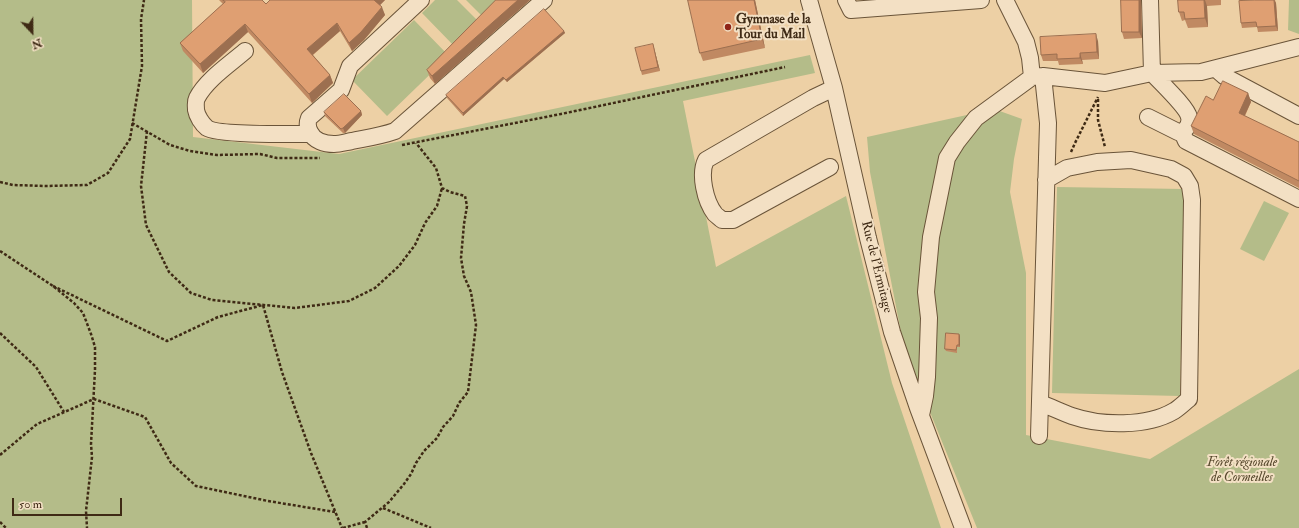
<!DOCTYPE html>
<meta charset="utf-8">
<style>
body{margin:0}
#map{position:relative;width:1299px;height:528px;overflow:hidden;background:#edd0a5;font-family:"IM FELL Double Pica",serif}
canvas{display:block}
.north{position:absolute;left:12px;top:12px;width:40px;height:40px;-webkit-text-stroke:3px #f3e0c4;paint-order:stroke;rotate:158deg;font-size:11px;font-weight:700;line-height:16px;text-align:center;color:#3f2a15}
.north::after{content:'';display:block;margin:auto;width:14px;height:18px;background:#3f2a15;clip-path:polygon(50% 0,100% 100%,50% 72%,0 100%)}
.scale{position:absolute;left:12px;top:498px;width:110px;height:18px;box-sizing:border-box;border:2px solid #3f2a15;border-top:0;padding-left:5px;font-size:12px;line-height:14px;white-space:nowrap;color:#3f2a15;-webkit-text-stroke:3px #f3e0c4;paint-order:stroke}
</style>
<div id="map">
<canvas width="1299" height="528"></canvas>
<div class="north">N</div>
<div class="scale">50 m</div>
</div>
<script>
const c = document.querySelector('canvas').getContext('2d');
c.lineJoin = 'round';
function paint(path, color) { c.fillStyle = color; c.fill(path, 'evenodd'); }
function strokePath(path, color, width, dash) { c.strokeStyle = color; c.lineWidth = width; c.lineCap = dash ? 'butt' : 'round'; c.setLineDash(dash || []); c.stroke(path); }
function label(font, color, halo, rows, align = 'center') {
  c.font = font + ' "IM FELL Double Pica",serif'; c.lineWidth = 4; c.setLineDash([]); c.textBaseline = 'middle'; c.strokeStyle = halo; c.fillStyle = color; for (const [text, x, y, turn = 0] of rows) {
    c.save(); c.translate(x, y); c.rotate((+turn || 0) * Math.PI / 180); c.textAlign = isNaN(turn) ? turn : align; if (halo) c.strokeText(text, 0, 0); c.fillText(text, 0, 0); c.restore();
  }
}
const green = new Path2D(`
 M0,0H192L193,137L339,154L810,55L815,73L683,101L716,267L846,196L892,383L941,528H0Z
 M435,0H457L480,23L455,47L422,13Z
 M466,0H503L484,18Z
 M1289,0H1299V34L1288,30Z
 M414,20L449,56L387,116L352,80Z
 M994,109L1022,119L1014,159L1010,192L1026,273V435L1150,459L1299,369V528H977L904,348L870,172L867,137Z
 M1057,187L1184,189L1180,396L1052,393Z
 M1264,201L1289,213L1264,261L1240,249Z`);
const path = new Path2D(`
 M1098,99V120L1105,147
 M132,123L170,145L190,151L217,155L260,154L277,158H320
 M147,131L141,186L146,225L169,272L191,293L212,300L295,308L349,301L375,288L399,266L415,245L425,223L437,206L442,188
 M402,145L561,114L785,67
 M1071,152L1075,143L1098,97
 M0,182L13,185L45,186L87,185L108,173L130,139L142,66L141,19L144,0
 M0,251L53,286L74,303L83,313L91,334L95,347V370L91,444L92,457L86,511L87,528
 M53,286L167,341L218,317L263,305L282,372L311,453L342,528
 M0,333L36,367L64,412
 M0,455L37,424L94,399L145,417L171,463L196,486L268,501L335,512
 M383,508L431,528
 M0,522L6,528
 M343,528L365,522
 M367,528L365,522L389,502L404,484L411,474L416,463L424,451L437,438L443,427L453,416L459,403L468,392L476,325L471,292L464,276L461,258L464,224L467,206L465,196L450,192L442,188L436,168L416,143`);
const minor = new Path2D(`
 M421,0L350,66L341,90L309,118C307,123 307,127 310,132C314,141 325,144 334,144C340,144 346,142 352,141C367,138 381,136 395,131L544,0
 M809,0L834,88L868,238L892,332L918,408L963,528
 M846,0L851,10L981,0
 M1005,0L1026,42L1030,58L1032,77
 M245,51C230,64 206,80 197,98C195,102 196,106 196,110C197,116 202,124 207,128C217,135 293,134 310,134
 M1216,69L1224,76L1299,116
 M1148,117L1178,132C1184,132 1185,130 1188,126C1189,123 1190,120 1189,117C1187,107 1160,82 1152,73L1150,0
 M1182,132L1186,141L1299,199
 M830,167L733,220H722C720,218 717,216 715,214C705,201 699,174 706,160L813,98L834,88
 M1040,403C1051,407 1061,412 1072,416C1101,426 1147,427 1174,411C1179,408 1184,403 1189,399L1192,200L1190,186L1184,176L1171,169L1131,160L1097,162L1067,168L1046,180
 M921,415L925,396L927,377L929,318L926,292L931,237L947,158L957,142L976,118L1032,77L1043,76L1105,83L1152,73L1201,72L1299,47
 M1039,436L1048,123L1043,76`);
const wall = new Path2D(`
 M219,0H262L266,4L270,0H385L380,5L385,15L364,40L352,51L340,31L313,55L330,75L333,83L312,103L248,32L203,73L183,51L180,43L223,4Z
 M496,0H530L435,84L430,78L427,70Z
 M688,0H755L765,48L703,61L700,53Z
 M1121,0H1141L1142,38L1124,39L1122,32Z
 M1178,0H1221V5L1207,6L1208,27L1188,28L1185,20L1182,21L1179,12Z
 M1255,0H1275L1276,3L1278,31L1258,32L1257,27L1242,28L1241,23Z
 M564,31L565,33L507,82L504,79L463,116L447,98L446,95Z
 M1098,41L1099,59L1082,60L1083,64L1059,65L1058,61H1043L1041,55Z
 M653,44L660,71L642,75L641,71Z
 M1248,93L1251,102L1245,116L1299,142V188L1194,134L1191,126L1213,100Z
 M361,111L362,115L345,133H343L325,116L324,112Z
 M959,334L960,336V347H957V353L946,351L945,349Z`);
const shadedWall = new Path2D(`
 M374,0H385L377,8Z
 M518,0H530L435,84L432,76Z
 M754,0H755L765,48L762,39Z
 M1139,0H1141L1142,38L1139,32Z
 M1204,0H1205L1207,6L1208,27L1205,18Z
 M1274,0L1276,3L1278,31L1276,26Z
 M382,7L385,15L364,40L352,51L349,43Z
 M337,23L340,31L310,57L307,49Z
 M245,24L248,32L203,73L200,64Z
 M564,31L565,33L507,82L506,80Z
 M1096,34L1098,41L1099,59L1097,52Z
 M653,44L654,48L660,71L658,67Z
 M1080,53L1082,60L1083,64L1080,58Z
 M330,75L333,83L312,103L309,94Z
 M503,77L504,79L463,116V113Z
 M1248,93L1251,102L1242,121L1239,113Z
 M361,111L362,115L345,133L343,128Z
 M959,334L960,336V347L959,345Z`);
const building = new Path2D(`
 M223,0H262L266,4L270,0H374L382,7L361,32L349,43L337,23L307,49L330,75L309,94L245,24L200,64L180,43L225,2Z
 M496,0H518L432,76L427,70Z
 M688,0H754L762,39L700,53Z
 M1121,0H1139V32H1122Z
 M1178,0H1204L1205,18L1185,19L1184,12H1179Z
 M1255,0H1274L1276,26L1257,27L1256,22L1241,23L1239,1Z
 M544,9L564,31L506,80L503,77L463,113L446,95Z
 M1096,34L1097,52L1080,53V58L1057,59V54L1041,55L1040,37Z
 M653,44L658,67L641,71L635,48Z
 M1223,81L1248,93L1239,113L1299,142V181L1191,126L1206,96L1213,100Z
 M344,94L361,111L343,128L341,129L324,112Z
 M946,333L959,334V345H957L956,350L945,349Z`);
const markers = [
 [728,27,4,"#8f2418"]
];
const poiNames = [
 ["Gymnase de la",736,20],
 ["Tour du Mail",736,35]
];
const streetNames = [
 ["Rue de l'Ermitage",876,267,76]
];
const parkNames = [
 ["Forêt régionale",1242,463],
 ["de Cormeilles",1242,478]
];
paint(green, '#b4bc89');
strokePath(minor, '#6a5439', 18);
strokePath(path, '#3f2a15', 2.5, [3, 2]);
strokePath(minor, '#f3e0c4', 16);
paint(wall, '#c08962');
paint(shadedWall, '#9c6f50');
paint(building, '#df9f72');
strokePath(building, '#9c6f50', 1);
for (const [x, y, r, color] of markers) { const dot = new Path2D(); dot.arc(x, y, r, 0, 2 * Math.PI); c.fillStyle = color; c.fill(dot); strokePath(dot, '#f3e0c4', 1.5); }
label('bold 13px', '#3f2a15', '#f3e0c4', poiNames, 'left');
label('13px', '#3f2a15', '#f3e0c4', streetNames);
label('italic 13px', '#56472c', '#f3e0c4', parkNames);
</script>
